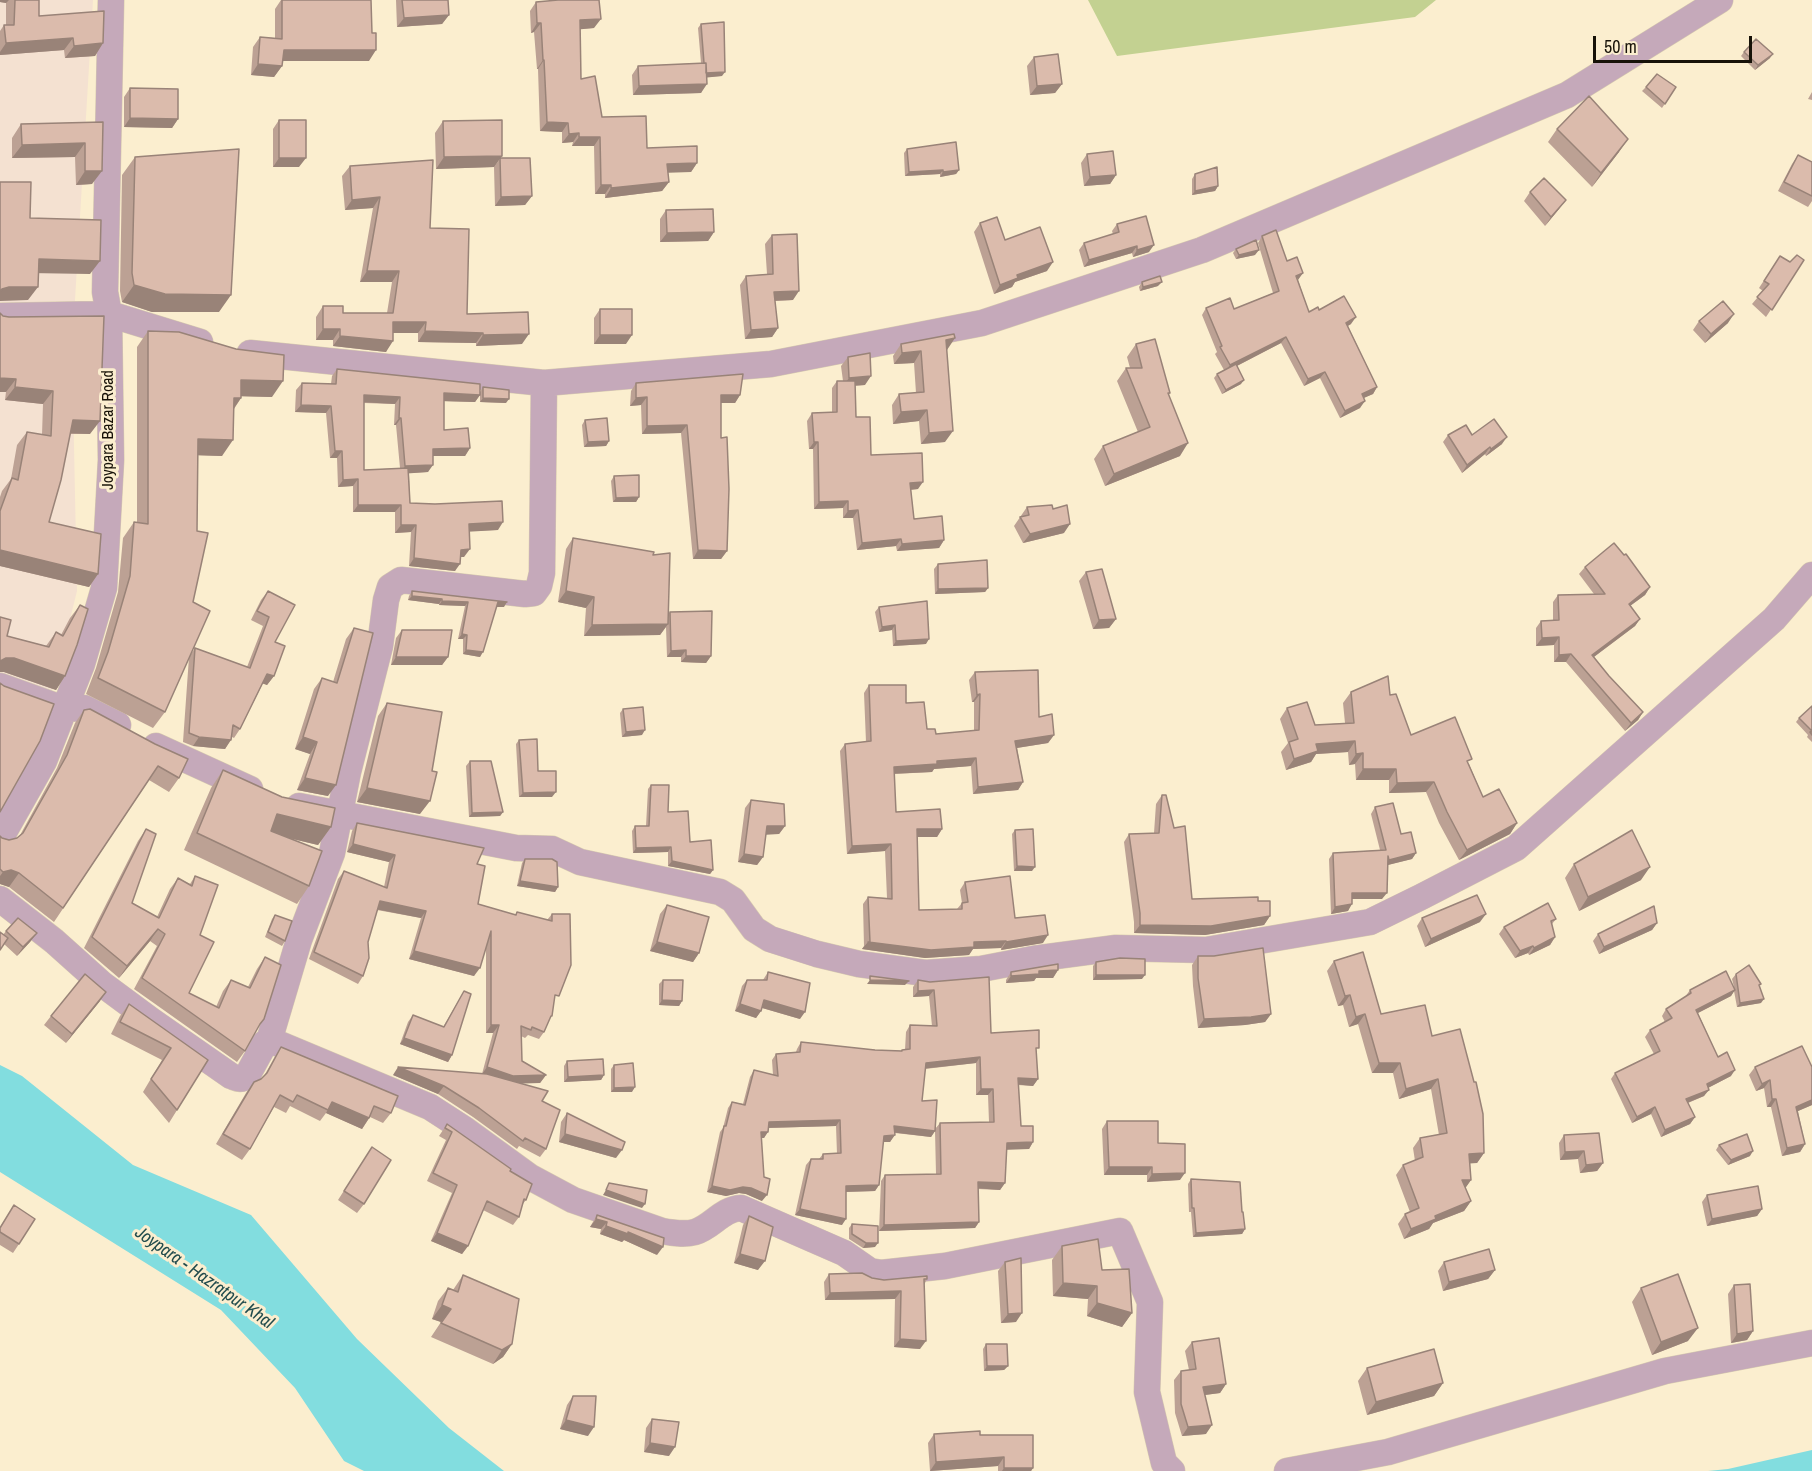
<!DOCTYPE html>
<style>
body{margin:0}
#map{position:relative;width:1812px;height:1471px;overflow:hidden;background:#fbeecf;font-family:"Archivo Narrow",sans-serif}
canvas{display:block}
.scale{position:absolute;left:1593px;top:36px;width:159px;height:27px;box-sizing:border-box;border:3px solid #171208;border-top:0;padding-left:8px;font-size:18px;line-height:21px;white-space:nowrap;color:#171208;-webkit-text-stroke:4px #fbeecf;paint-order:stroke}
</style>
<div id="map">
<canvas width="1812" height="1471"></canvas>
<div class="scale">50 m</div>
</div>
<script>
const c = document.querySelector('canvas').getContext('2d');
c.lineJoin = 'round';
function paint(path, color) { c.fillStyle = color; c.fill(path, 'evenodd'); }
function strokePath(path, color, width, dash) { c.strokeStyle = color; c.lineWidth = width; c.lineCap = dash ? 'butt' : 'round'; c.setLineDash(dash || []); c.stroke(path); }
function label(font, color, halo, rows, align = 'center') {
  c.font = font + ' "Archivo Narrow",sans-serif'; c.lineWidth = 6; c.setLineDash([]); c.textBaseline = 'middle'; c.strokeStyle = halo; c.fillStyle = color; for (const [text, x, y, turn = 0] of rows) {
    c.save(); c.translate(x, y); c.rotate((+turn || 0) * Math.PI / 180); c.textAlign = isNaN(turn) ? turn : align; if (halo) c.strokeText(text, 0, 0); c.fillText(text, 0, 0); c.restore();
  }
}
const commercial = new Path2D(`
 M0,0H93L72,350L77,591L40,740L0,804Z`);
const green = new Path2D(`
 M1088,0H1436L1415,17L1117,56Z`);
const water = new Path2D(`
 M0,1065L22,1076L133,1165L251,1215L357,1339L449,1428L504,1471H364L344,1461L295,1388L221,1310L0,1172Z
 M1812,1450V1471H1708L1728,1469Z`);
const minor = new Path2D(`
 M0,316L109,314L200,342
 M250,353L544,383L771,364L982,323L1202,250L1567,95L1720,0
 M0,686L64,709L84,708L118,725
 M156,746L250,789
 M299,806L516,848L552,849L580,862L720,892L733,900L754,929L770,939L817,954L859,964L925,973L981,969L1033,959L1116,948L1206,950L1370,922L1421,897L1516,848L1774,619L1812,575
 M0,839L44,761L82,664L104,588L111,460L109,314L105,292L111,0
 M0,899L54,941L102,984L152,1021L231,1076C237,1078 241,1081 247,1076L265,1043L272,1041L430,1107L464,1129L530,1177L573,1200L662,1231C673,1233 684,1235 695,1232C712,1227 722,1209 741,1208L844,1253L870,1271L881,1273L945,1266L1120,1231L1150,1302L1147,1392L1164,1463L1172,1471
 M269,1041L299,940L332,853L348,772L380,646L386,600L390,587L401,580L525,594L534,593L539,586L542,573L544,383
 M1287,1471L1388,1452L1665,1371L1812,1343`);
const wall = new Path2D(`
 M0,0H39V16L103,43L95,56L65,58L64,50L0,55V31L4,25H6V3L0,2Z
 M281,0H371L369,61H282V66L274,77L251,75L253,47L260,37L275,38V9Z
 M396,0H448L449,15L442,24L397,27Z
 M536,2L594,28L580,29L581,79L602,117L647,148L697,163L691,172H668L669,182L662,191L605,198V194H595L594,146H572L573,142L562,143V132L540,131L538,69H537L534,32L531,33L530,11Z
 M701,24L722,76L707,77L701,93L633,95L632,75L638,66L701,63L698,28Z
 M1744,52L1770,58L1755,70L1741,56Z
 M1034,57L1062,84L1055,93L1030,95L1027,66Z
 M1646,87H1676L1662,108L1642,91Z
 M130,88L178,119L172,128L124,127V97Z
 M1812,92V100L1808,99Z
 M279,120L299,167H273V129Z
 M443,121L502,156L494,167L436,169L435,133Z
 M103,122L92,184L76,185L75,157L12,158V138L21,124Z
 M1557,129L1619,152L1592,187L1548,142Z
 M907,149L959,170L956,174L940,177V174L905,176L904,153Z
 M1087,154L1116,175L1110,184L1084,186L1081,163Z
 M1798,155L1812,162V201L1808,207L1778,191L1792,164Z
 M135,157L219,312H152L122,302L120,291L122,175Z
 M500,158L532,196L525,205L495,206L494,167Z
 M350,166L430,228L467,314L522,344L476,346V343L418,342V333H393L386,352L333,346V340H316V317L323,306L343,313H387L392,282H360L373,208L345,210L342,176Z
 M1195,174L1218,186L1215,191L1192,195V179Z
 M1530,192L1559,209L1545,226L1524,201Z
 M666,210L714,232L708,241L660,242V219Z
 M980,223L1005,240L1047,271L1015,282L1012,287L994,294L974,232Z
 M1117,224L1149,252L1133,257L1132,253L1084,267L1079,250L1084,243L1113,234L1112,231Z
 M772,235L793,300L775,301L778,328L772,337L745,339L740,285L746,276L767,274L765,244Z
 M1262,236L1287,261L1298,280L1309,312L1319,310L1351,324L1348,326L1377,387L1373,394L1363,398L1360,408L1340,418L1320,378L1304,386L1281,343L1237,366L1241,384L1222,394L1214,378L1217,374L1224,370L1215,354L1217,352L1202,315L1206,308L1234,309L1273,293L1258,243Z
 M1236,249L1255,255L1236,259L1233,253Z
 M1780,256L1790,262L1804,260L1766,317L1752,304L1763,291L1759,288Z
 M1142,282L1158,286L1140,291L1139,287Z
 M600,309L626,344H594V318Z
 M0,313L90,434H70L49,522L98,574L89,587L0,566V497L2,491L11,479L17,445L27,432L42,435L43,404L5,400L6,392H0Z
 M1699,321L1728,323L1705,343L1693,330Z
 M148,331L272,397L241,396V398L234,409L222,456L198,455L165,712L153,728L86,694L96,668L118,592L123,538L134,522H137V347Z
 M901,344L947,350L945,442L921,444L919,421L893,424L892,405L899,394L916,393L914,363L894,364L893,356Z
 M1136,344L1170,393L1168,395L1180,456L1105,486L1094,459L1103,446L1138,432L1117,381L1126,368H1130L1127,357Z
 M848,357L865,385L855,386L856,417L871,455L918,489L911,490L914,519L944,540L939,548L897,551L896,546L857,550L853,518H843V508L814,509L813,449H809L807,421L812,413L832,412V388L837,381H843L841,366Z
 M337,369L480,392L483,387L506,403L480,402V395L475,402L444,401V430L470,448L465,456H433L428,472L409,473L410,503L498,530L469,531L464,557H460L455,571L409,566L411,532L395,533V512H353V486L338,487L337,458H330L326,413L295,412L296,390L302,383L331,384L332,376ZM364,403L395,404L394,425H396L400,468L364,470Z
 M636,383L740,395L735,403H721V438L727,551L721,559H693L681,433L642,434L641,405L630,406L631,391Z
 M585,420L609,441L606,446L584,447L582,425Z
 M1448,435H1472L1502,444L1486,456L1485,454L1462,473L1443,442Z
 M614,476L639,497L636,502H613L611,481Z
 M1027,507L1053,509L1064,533L1023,543L1014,526Z
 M573,538L653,555L668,615L670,612L711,656L706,663L681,662V657H667L666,627L660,635L584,636L586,608L558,602L566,549Z
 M938,564L988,588L985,592L935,594L934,569Z
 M1585,567L1650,587L1645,595L1630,606L1640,619L1635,626L1594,657L1609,676L1643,712L1638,720L1625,731L1566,662H1554V645L1536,646V628L1541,621L1553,620V602L1558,595L1594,594L1579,574Z
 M1086,572L1116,619L1109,628L1093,629L1079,581Z
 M268,591L275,642L274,676L267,685L263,683L240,729L234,738L232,737L225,749L193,746L183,742L189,657L195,648L247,667L263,626L251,620L261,600Z
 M412,591L504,607H496L480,657L463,654V639H458L465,606L439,605V604L408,600L409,596Z
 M80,605L65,676L56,690L4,672H0V617L7,636L46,646L56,632L61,635L70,618Z
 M879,607L926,644L893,646L892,630L879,632L875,612Z
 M354,628L328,796L297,790L310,754L295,749L314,689L322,678L333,682L346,639Z
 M402,630L448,657L442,665H391L396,638Z
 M975,672L1039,717L1054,735L1048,743L1017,748L1023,782L1018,790L973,794L971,766L934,769L932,772L894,774L896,812L942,829L937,837H917L919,910L957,909L962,903L960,890L965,882L1015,918L1043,943L1001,950V948L973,949L969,955L925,958L862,949L864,946L863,904L868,897L887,898L885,851L847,854L840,751L845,744L866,742L864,693L869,685L906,703L927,729L936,734L974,731V702H972L969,680Z
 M1351,692L1390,695L1411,735L1469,764L1483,797L1517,823L1510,834L1459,860L1439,823L1426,792L1389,793V780H1356L1355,764L1349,765L1348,752L1316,754L1311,762L1286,770L1281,752L1288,743L1280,719L1287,708L1315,725L1345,723L1343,703Z
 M387,703L420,814L357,802L378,716Z
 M1812,706V742L1807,737L1808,735L1796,722L1799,718Z
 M623,709L642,735L622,737L620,713Z
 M84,710L179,778L169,792L149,780L54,922L9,887L0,884V836L2,838L9,840L17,838L19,837L57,768L75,723Z
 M519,740L538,771L552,797H519L516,744Z
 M470,761L503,812L500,816L469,817L466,766Z
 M223,770L331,827L318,845L288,838L309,886L297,904L184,850L211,788Z
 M651,785L668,812L713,870L710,874L668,866V852L633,853L632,831L635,826H646L648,789Z
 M1162,795L1192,899L1258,901L1270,916L1264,925L1205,935L1134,933V922L1124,842L1129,834L1154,833L1156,804Z
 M751,800L785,826L779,834H766L763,857L757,865L738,862L745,808Z
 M1375,807L1401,834L1416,853L1412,859L1387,865L1382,899H1352L1348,911L1331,914L1329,859L1333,853L1380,850L1371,814Z
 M357,823L477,864L478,904L515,915L517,912L547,920L552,914L554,1003L544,1032L539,1039L528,1035L525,1038L521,1036L522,1061L546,1075L540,1083H520L542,1101L546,1149L540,1157L519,1146L517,1149L473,1117L438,1094L393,1075L482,1074L493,1033H486V948L474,976L409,959L421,918L377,910L368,942L363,976L358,984L309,959L338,879L344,871L384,887L389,862L347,852L352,831Z
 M146,829L132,903L157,917L170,889L178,878L190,884L195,876L200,935L189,993L216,1007L223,991L231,980L248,987L257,969L265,957L256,1031L245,1051L237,1062L134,989L157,946L150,941L119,978L84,948L138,841Z
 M1015,830L1032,871H1014L1012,834Z
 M525,859L558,887L555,892L517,886L522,863Z
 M1574,864L1641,880L1579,911L1565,878Z
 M667,905L699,953L693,962L650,951L660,914Z
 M275,915L285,941L282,946L265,937L272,919Z
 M1422,918L1480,922L1425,947L1417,926Z
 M1556,919L1552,924L1555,937L1550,945L1529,955L1528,953L1515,958L1499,934L1504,927Z
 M1657,923L1652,930L1599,954L1593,941L1598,934Z
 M6,931L37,933L30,942L17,956L4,944L3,935Z
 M1198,956L1271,1014L1265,1022L1245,1025L1198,1028L1193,986L1192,965Z
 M1334,961L1381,1014L1432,1036L1484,1153L1477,1163H1470L1471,1180L1465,1188L1471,1201L1464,1211L1433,1223L1429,1229L1404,1239L1398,1224L1405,1214L1410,1212L1396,1175L1403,1165L1415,1161L1413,1148L1420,1138L1439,1135L1431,1089L1399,1099L1393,1073H1372L1358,1024L1349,1027L1343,1005L1338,1006L1327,971Z
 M1096,962L1142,979L1093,980V966Z
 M1058,970L1053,978H1036L1034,981L1006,983V980L1011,972Z
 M768,972L800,1019L762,1008L761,1011L756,1018L735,1011L742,986L747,980H763Z
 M1736,974L1760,986L1761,1003L1737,1007L1734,991L1731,996L1698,1013L1718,1057L1731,1076L1708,1088L1704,1096L1688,1103L1695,1117L1690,1124L1661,1137L1651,1114L1632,1123L1611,1079L1615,1073L1654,1054L1645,1037L1650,1030L1665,1022L1662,1016L1666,1009L1685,997L1690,990L1734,987L1732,979Z
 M663,980L682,1001L679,1006L659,1005V984Z
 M918,980L930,982L991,1033L1036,1052L1038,1079L1033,1086L1018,1085L1021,1126L1033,1142L1029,1149H1006L1005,1183L1000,1190L978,1189L979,1222L975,1228L879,1231L881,1181L885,1175L936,1174L935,1131L931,1137L895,1133L890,1142H883L879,1185L875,1191L846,1192L842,1225L795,1215L806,1165L811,1159H819L823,1154H837L836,1126L769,1128L764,1138H761L762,1201L746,1194L739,1193L726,1196L707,1192L720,1132L723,1128L728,1108L732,1102L743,1104L750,1077L754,1070L773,1075L772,1060L776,1054L796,1052L797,1049L801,1042L875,1050L901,1051L902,1050H905L906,1032L910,1025L932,1026L929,996L913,997V987ZM976,1063V1095H988L989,1122L940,1123L935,1129L922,1101L925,1069Z
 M464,991L452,1055L448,1062L400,1044L408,1022L413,1015L443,1027Z
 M100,1001L66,1043L44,1025L51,1016Z
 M129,1004L208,1060L169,1123L143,1092L162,1060L111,1034L120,1016Z
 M281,1047L391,1113L383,1123L370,1117L362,1129L326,1113L320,1121L290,1106L286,1113L274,1107L250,1149L242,1160L216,1144L246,1093L254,1082L261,1079L264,1076L274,1058Z
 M567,1061L604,1075L601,1080L564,1082V1066Z
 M614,1065L632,1092H611V1069Z
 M1755,1067H1812V1105L1798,1111L1805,1144L1800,1152L1782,1156L1771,1107H1767L1764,1088L1756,1091L1749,1075Z
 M567,1113L616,1158L559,1142L561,1122Z
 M1107,1121L1158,1143L1180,1180L1147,1182V1175H1104L1102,1129Z
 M447,1124L510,1171L526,1200L522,1205L519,1217L513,1225L483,1210L468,1246L462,1254L431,1241L452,1193L427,1181L446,1140L439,1136Z
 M1564,1135L1603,1163L1597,1171L1580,1173L1578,1159L1560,1160L1559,1143Z
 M1719,1145L1750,1156L1728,1165L1716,1150Z
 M372,1147L364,1204L357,1213L338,1200Z
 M1191,1179L1242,1212L1245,1229L1242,1234L1193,1237L1191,1212H1189L1188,1184Z
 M1707,1195L1762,1209L1757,1216L1707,1226L1702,1202Z
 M14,1205L19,1244L13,1253L0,1245V1227Z
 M597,1215L657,1255L624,1240L622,1242L600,1234L601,1229L590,1227Z
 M749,1216L758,1270L734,1263L743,1225Z
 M852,1224L875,1247L863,1248L849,1239V1228Z
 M1062,1246L1102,1270L1132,1313L1122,1327L1087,1316L1088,1299L1053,1296L1052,1260Z
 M1005,1262L1016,1322L1001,1323L998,1271Z
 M1444,1262L1495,1270L1488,1279L1443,1291L1438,1271Z
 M829,1274L872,1278L884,1280L927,1279L924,1285L920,1349L894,1347L895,1299L825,1300L824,1282Z
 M463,1275L512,1344L503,1357L493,1364L431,1337L441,1322L432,1319L438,1301L448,1288L453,1290Z
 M1734,1285L1753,1331L1747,1340L1731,1343L1728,1294Z
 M1641,1288L1688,1341L1652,1355L1632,1302Z
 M1192,1342L1226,1384L1220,1393L1205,1395L1206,1434L1182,1436L1175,1413L1174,1380L1181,1371L1189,1370L1185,1351Z
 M986,1344L1008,1366L1004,1370L984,1371L983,1349Z
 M1367,1368L1443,1383L1434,1396L1367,1415L1358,1381Z
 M573,1396L588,1436L560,1429L567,1405Z
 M652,1419L669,1456L644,1452L646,1428Z
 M934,1434L980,1435L1033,1468L1031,1471H998V1466L930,1471L928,1443Z`);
const shadedWall = new Path2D(`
 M0,0H9L6,3L0,2Z
 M449,15L442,24L397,27L404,18Z
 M601,19L594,28L573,30L580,20Z
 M537,23H541L534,32L531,33Z
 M73,38L64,50L0,55V52L6,43Z
 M103,43L95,56L65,58L74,46Z
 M284,50H376L369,61H276Z
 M1773,54L1770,58L1755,70L1758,65Z
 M543,60H544L538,69H537Z
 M258,64L282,66L274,77L251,75Z
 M725,72L722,76L702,78L705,73Z
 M707,84L701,93L633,95L639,86Z
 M1062,84L1055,93L1030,95L1037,86Z
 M130,118L178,119L172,128L124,127Z
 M547,122L568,123L562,132L540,131Z
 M579,133L573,142L562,143L569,134Z
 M579,137H600L594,146H572Z
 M1628,139L1619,152L1592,187L1601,173Z
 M85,143L75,157L12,158L22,145Z
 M502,156L494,167L436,169L444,157Z
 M279,158H306L299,167H273Z
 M697,163L691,172L661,173L667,164Z
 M943,170L940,174L905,176L909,172Z
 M959,170L956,174L940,177L943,172Z
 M85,171H102L92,184L76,185Z
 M1116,175L1110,184L1084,186L1090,177Z
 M669,182L662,191L605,198L611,188Z
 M601,185H611L605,194H595Z
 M1218,186L1215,191L1192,195L1195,191Z
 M532,196L525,205L495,206L501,197Z
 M380,197L373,208L345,210L352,200Z
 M1566,200L1559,209L1545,226L1551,217Z
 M714,232L708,241L660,242L667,233Z
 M1154,245L1149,252L1133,257L1137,250Z
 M1137,246L1132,253L1084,267L1089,260Z
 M1259,250L1255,255L1236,259L1239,255Z
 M39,259L100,261L90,274L29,273Z
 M1053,262L1047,271L1015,282L1012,287L994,294L1000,285L1017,275Z
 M367,271H399L392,282H360Z
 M1303,273L1298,280L1296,276Z
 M1162,282L1158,286L1140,291L1143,287Z
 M134,285L231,295L219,312H152L122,302Z
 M9,287H38L28,300L0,301V292L2,289Z
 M799,291L793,300L768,301L774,292Z
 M1734,314L1728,323L1705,343L1711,334Z
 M1356,317L1351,324L1342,329L1346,323Z
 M393,322H426L418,333H386Z
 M778,328L772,337L745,339L751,330Z
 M323,329H340L333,340H316Z
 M425,331L483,333L476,343L418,342Z
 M529,334L522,344L476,346L483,335Z
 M600,335H632L626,344H594Z
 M340,336L393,341L386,352L333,346Z
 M1286,337L1281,343L1225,372L1230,365Z
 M955,338L947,350L938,351L946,340Z
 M921,351L914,363L894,364L902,353Z
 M1325,372L1320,378L1304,386L1308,379Z
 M871,376L865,385L843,386L849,378Z
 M0,378L16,379L6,392H0Z
 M241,380L283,381L272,397L229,396Z
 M1244,380L1241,384L1222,394L1226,390Z
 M15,387L53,391L43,404L5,400Z
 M1377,387L1373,394L1357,401L1362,394Z
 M444,393L480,395L475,402L438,401Z
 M364,395L400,397L395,404L359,402Z
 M721,395H740L735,403H715Z
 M647,397L641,405L630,406L636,398Z
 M234,398H241L230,414Z
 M483,398L509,399L506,403L480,402Z
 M1365,401L1360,408L1340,418L1345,411Z
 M301,405L331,406L326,413L295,412Z
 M927,410L919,421L893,424L901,412Z
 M399,418H401L396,425H394Z
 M73,420L100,421L90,434L63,433Z
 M687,425L681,433L642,434L647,426Z
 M953,431L945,442L921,444L929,433Z
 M1507,437L1502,444L1486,456L1491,449Z
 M198,439L233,440L222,456L187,455Z
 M609,441L606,446L584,447L588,442Z
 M814,442H818L813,449H809Z
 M1188,443L1180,456L1105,486L1114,474Z
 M1490,447L1485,454L1462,473L1467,465Z
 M470,448L465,456H427L433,449Z
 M335,451H342L337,458H330Z
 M433,465L428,472L400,474L405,466Z
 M358,479L353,486L338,487L343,480Z
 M923,482L918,489L905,490L910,483Z
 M639,497L636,502H613L616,498Z
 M848,501L843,508L814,509L819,502Z
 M358,505H401L395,512H353Z
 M858,510L853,518H843L848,511Z
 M503,522L498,530L464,532L469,524Z
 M1070,524L1064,533L1023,543L1030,534Z
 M401,525H416L411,532L395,533Z
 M901,539L896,546L857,550L862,543Z
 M944,540L939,548L897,551L902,544Z
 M470,549L464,557H455L461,550Z
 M0,550L98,574L89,587L0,566Z
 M698,550L727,551L721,559H693Z
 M414,558L460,564L455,571L409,566Z
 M1650,587L1645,595L1623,611L1629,604Z
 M988,588L985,592L935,594L938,589Z
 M566,591L594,597L586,608L558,602Z
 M412,596L442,599L439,604L408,600Z
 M442,601L468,602L465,606L439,605Z
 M498,602H507L504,607H495Z
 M1116,619L1109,628L1093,629L1099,620Z
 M1640,619L1635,626L1587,662L1592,655Z
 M668,624L660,635L584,636L592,625Z
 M895,625L892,630L879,632L882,627Z
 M462,634L467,635L463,639H458Z
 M1559,637L1554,645L1536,646L1542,638Z
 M929,639L926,644L893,646L896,641Z
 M466,650L483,652L480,657L463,654Z
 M686,650L681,657H667L671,651Z
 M1571,654L1566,662H1554L1559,655Z
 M686,656H711L706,663L681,662Z
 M396,657H448L442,665H391Z
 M6,658H14L65,676L56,690L4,672H0V661Z
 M267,674L274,676L267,685L261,683Z
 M980,694L974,702H972L977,695Z
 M1643,712L1638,720L1625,731L1631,723Z
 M645,730L642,735L622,737L626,732Z
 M1054,735L1048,743L1010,749L1015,741Z
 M199,737L231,740L225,749L193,746Z
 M303,737L317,742L310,754L295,749Z
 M1355,741L1348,752L1316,754L1311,762L1286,770L1294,759L1316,744Z
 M1363,753L1355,764L1349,765L1356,754Z
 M976,758L971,766L934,769L932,772L888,774L894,767L937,761Z
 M1363,769H1396L1389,780H1356Z
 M305,778L336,785L328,796L297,790Z
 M1023,782L1018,790L973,794L978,787Z
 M1434,782L1426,792L1389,793L1397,783Z
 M367,788L430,801L420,814L357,802Z
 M556,792L552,797H519L523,793Z
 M503,812L500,816L469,817L472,813Z
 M277,814L331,827L318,845L264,832Z
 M1517,823L1510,834L1459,860L1467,850Z
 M767,826H785L779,834L762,835Z
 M917,829H942L937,837H912Z
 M353,844L395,855L389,862L347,852Z
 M891,844L885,851L847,854L852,846Z
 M671,847L668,852L633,853L636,848Z
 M1416,853L1412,859L1384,866L1389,860Z
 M744,854L763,857L757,865L738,862Z
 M672,861L713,870L710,874L668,866Z
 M1017,866L1035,867L1032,871H1014Z
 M1650,867L1641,880L1579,911L1588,897Z
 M11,870L19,873L9,887L0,884V876L3,872Z
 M520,881L558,887L555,892L517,886Z
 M1352,893H1387L1382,899H1347Z
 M380,901L426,911L421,918L375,909Z
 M1352,904L1348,911L1331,914L1335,907Z
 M1486,914L1480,922L1425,947L1431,939Z
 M1270,916L1264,925L1205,935L1134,933L1140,925Z
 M1657,923L1652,930L1599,954L1604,947Z
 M158,929L150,941L119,978L127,966Z
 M37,933L30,942L17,956L23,947Z
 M1048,935L1043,943L1001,950L1006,942Z
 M1555,937L1550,945L1529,955L1534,948Z
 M1006,941L1001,948L973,949L969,955L925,958L862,949L868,942H974Z
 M657,942L699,953L693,962L650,951Z
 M1533,946L1528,953L1515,958L1520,951Z
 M414,951L480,968L474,976L409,959Z
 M1058,970L1053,978H1036L1034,981L1006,983L1011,976L1039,971Z
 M1096,975H1145L1142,979L1093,980Z
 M870,980L909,981L905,985L867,984Z
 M934,990L929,996L913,997L918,991Z
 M1735,990L1731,996L1692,1016L1696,1010Z
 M106,992L100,1001L66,1043L72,1034Z
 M1350,995L1343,1005L1338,1006L1345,996Z
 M1764,999L1761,1003L1737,1007L1740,1003Z
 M662,1000L682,1001L679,1006L659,1005Z
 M764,1000L805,1012L800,1019L759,1007Z
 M740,1004L761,1011L756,1018L735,1011Z
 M1271,1014L1265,1022L1245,1025L1198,1028L1204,1019Z
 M1365,1014L1358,1024L1349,1027L1356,1017Z
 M491,1025H499L493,1033H486Z
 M404,1038L452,1055L448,1062L400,1044Z
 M980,1057L976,1063L921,1069L926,1063Z
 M1379,1063H1400L1393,1073H1372Z
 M398,1067L444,1086L438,1094L393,1075Z
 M487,1067L546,1075L540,1083L508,1084L482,1074Z
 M1735,1070L1731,1076L1702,1091L1707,1084Z
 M604,1075L601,1080L564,1082L568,1077Z
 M1018,1078L1038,1079L1033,1086L1013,1084Z
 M1438,1079L1431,1089L1399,1099L1406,1089Z
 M1770,1080L1764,1088L1756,1091L1762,1084Z
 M635,1087L632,1092H611L614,1088Z
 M981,1089H993L988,1095H976Z
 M1709,1090L1704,1096L1682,1105L1686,1099Z
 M1772,1099H1776L1771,1107H1767Z
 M1812,1100V1105L1791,1114L1796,1107Z
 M332,1102L369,1118L362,1129L326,1113Z
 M1655,1107L1651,1114L1632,1123L1637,1117Z
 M1695,1117L1690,1124L1661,1137L1665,1130Z
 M840,1120L836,1126L764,1128L769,1122Z
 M894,1126L935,1131L931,1137L890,1132Z
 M761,1132H768L764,1138H756Z
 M565,1134L622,1150L616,1158L559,1142Z
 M895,1135L890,1142H879L884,1136Z
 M1033,1142L1029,1149L1002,1150L1007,1143Z
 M1805,1144L1800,1152L1782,1156L1787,1148Z
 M1584,1151L1578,1159L1560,1160L1565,1152Z
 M1753,1151L1750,1156L1728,1165L1731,1160Z
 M1484,1153L1477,1163L1462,1164L1469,1154Z
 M1603,1163L1597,1171L1580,1173L1586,1165Z
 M1109,1167H1152L1147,1175H1104Z
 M1185,1173L1180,1180L1147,1182L1152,1174Z
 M1462,1180H1471L1464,1190Z
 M978,1182L1005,1183L1000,1190L974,1188Z
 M879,1185L875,1191L842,1192L846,1186Z
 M712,1186L751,1188L767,1195L762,1201L746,1194L739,1193L726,1196L707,1192Z
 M606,1190L645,1204L642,1208L603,1195Z
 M1471,1201L1464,1211L1433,1223L1429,1229L1404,1239L1411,1229L1435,1216Z
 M800,1209L846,1219L842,1225L795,1215Z
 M1762,1209L1757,1216L1707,1226L1712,1219Z
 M596,1219L607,1222L601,1229L590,1227Z
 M979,1222L975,1228L879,1231L884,1225Z
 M606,1226L628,1232L663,1247L657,1255L624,1240L622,1242L600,1234Z
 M1245,1229L1242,1234L1193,1237L1196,1233Z
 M437,1233L468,1246L462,1254L431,1241Z
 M866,1243H878L875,1247L863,1248Z
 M740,1254L765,1261L758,1270L734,1263Z
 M1495,1270L1488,1279L1443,1291L1449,1282Z
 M1063,1283L1097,1286L1088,1299L1053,1296Z
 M901,1291L895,1299L825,1300L830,1293Z
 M1097,1303L1132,1313L1122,1327L1087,1316Z
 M442,1305L451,1309L441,1322L432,1319Z
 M1022,1313L1016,1322L1001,1323L1008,1314Z
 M1698,1328L1688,1341L1652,1355L1661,1342Z
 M1753,1331L1747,1340L1731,1343L1737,1334Z
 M900,1339L926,1341L920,1349L894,1347Z
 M512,1344L503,1357L493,1364L502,1350Z
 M987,1366H1008L1004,1370L984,1371Z
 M1443,1383L1434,1396L1367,1415L1376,1402Z
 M1226,1384L1220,1393L1197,1396L1203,1387Z
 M566,1420L594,1427L588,1436L560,1429Z
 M1212,1425L1206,1434L1182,1436L1188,1427Z
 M650,1443L675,1447L669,1456L644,1452Z
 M1004,1457L998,1466L930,1471L936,1462Z
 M1004,1468H1033L1031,1471H1002Z`);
const building = new Path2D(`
 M15,0H39V16L104,11L103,43L74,46L73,38L6,43L4,25H14Z
 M282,0H371L372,33H376V50H284L282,66L258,64L260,37L282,39Z
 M402,0H448L449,15L404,18Z
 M558,0H599L601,19L580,20L581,79L595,76L602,117L646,116L647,148L697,146V163L667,164L669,182L611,188V185H601L600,137H579V133L569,134L568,123L547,122L544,60H543L541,23H537L536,2Z
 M724,22L725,72L706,73V63H704L701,24Z
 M1756,39L1773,54L1758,65L1744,52Z
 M1058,54L1062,84L1037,86L1034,57Z
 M706,63L707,84L639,86L638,66Z
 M1657,74L1676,87L1665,104L1646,87Z
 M130,88L178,89V119L130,118Z
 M1589,96L1628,139L1601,173L1557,129Z
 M279,120H306V158H279Z
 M502,120V156L444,157L443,121Z
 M103,122L102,171H85V143L22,145L21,124Z
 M956,142L959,170L943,172V170L909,172L907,149Z
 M239,149L231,295L165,294L134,285L132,273L135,157Z
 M1113,151L1116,175L1090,177L1087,154Z
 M1798,155L1812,162V196L1784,182Z
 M500,158H530L532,196L501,197Z
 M433,160L430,228L469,229L467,314L528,312L529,334L483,335V333L425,331L426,322H393V341L340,336V329H323V306H343V313H393L399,271H367L380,197L352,200L350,166Z
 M1217,167L1218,186L1195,191V174Z
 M1544,178L1566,200L1551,217L1530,192Z
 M0,182H31L30,218L101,220L100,261L39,259L38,287H9L2,289L0,292Z
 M713,209L714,232L667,233L666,210Z
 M1146,216L1154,245L1137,250V246L1089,260L1084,243L1119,232L1117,224Z
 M997,217L1005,240L1040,227L1053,262L1017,275L1018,278L1000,285L980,223Z
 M1276,230L1287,261L1297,257L1303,273L1296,276L1309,312L1318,307L1319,310L1344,296L1356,317L1346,323L1377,387L1362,394L1365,401L1345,411L1325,372L1308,379L1286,337L1230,365L1220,347L1222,346L1206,308L1230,298L1234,309L1279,291L1262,236Z
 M797,234L799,291L774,292L778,328L751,330L746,276L773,274L772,235Z
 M1256,240L1259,250L1239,255L1236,249Z
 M1797,255L1804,260L1772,310L1757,297L1769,284L1764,281L1780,256L1790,262Z
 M1160,276L1162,282L1143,287L1142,282Z
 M1723,301L1734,314L1711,334L1699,321Z
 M600,309H632V335H600Z
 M0,313L3,316L9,317L104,316L100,421L73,420L61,480L49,522L101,534L98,574L0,550V511L12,478L18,480L27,432L51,436L53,391L15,387L16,379L0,378Z
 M148,331L179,332L236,349L284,355L283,381L241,380V398H234L233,440L198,439L197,531L208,533L193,602L210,611L165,712L98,678L108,652L130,576L134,522L148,524Z
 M954,334L955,338L946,340L953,431L929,433L927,410L901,412L899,394L924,392L921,351L902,353L901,344Z
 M1155,339L1170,393H1168L1188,443L1114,474L1103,446L1150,427L1126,368H1142L1136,344Z
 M870,353L871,376L849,378L848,357Z
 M1236,364L1244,380L1226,390L1217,374Z
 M337,369L480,384V395L444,393V430L468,428L470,448L433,449V465L405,466L401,418H399L400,397L364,395V470L408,468L410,503L435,504L502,501L503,522L469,524L470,549L461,550L460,564L414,558L416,525H401V505H358V479L343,480L342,451H335L331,406L301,405L302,383L336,384Z
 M743,374L740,395H721V438L727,437L729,489L727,551L698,550L687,425L647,426V397L636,398V383Z
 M837,381H855L856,417H870L871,455L922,453L923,482L910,483L914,519L942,516L944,540L902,544L901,539L862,543L858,510L848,511V501L819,502L818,442H814L812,413L837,412Z
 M483,387L509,390V399L483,398Z
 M607,418L609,441L588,442L585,420Z
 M1494,419L1507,437L1491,449L1490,447L1467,465L1448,435L1466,425L1472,435Z
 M639,475V497L616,498L614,476Z
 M1052,505L1053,509L1067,505L1070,524L1030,534L1020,517L1029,515L1027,507Z
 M573,538L654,552L653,555L670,553L668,624L592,625L594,597L566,591Z
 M1614,543L1624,555L1626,554L1650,587L1629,604L1640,619L1592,655L1609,676L1643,712L1631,723L1571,654L1559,655V637L1542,638L1541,621L1559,620L1558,595L1605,594L1585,567Z
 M987,560L988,588L938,589V564Z
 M1102,569L1116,619L1099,620L1086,572Z
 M268,591L295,605L275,642L285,646L274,676L267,674L240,729L233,725L231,740L199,737L189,733L195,648L250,668L269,617L257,611Z
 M412,591L507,602H498L483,652L466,650L467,635L462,634L468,602L442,601V599L412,596Z
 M927,601L929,639L896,641L895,625L882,627L879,607Z
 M80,605L88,609L77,645L65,676L14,658H6L0,661V617L11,620L7,636L49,647L56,632L63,636Z
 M712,611L711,656H686V650L671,651L670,612Z
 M354,628L373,633L336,785L305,778L317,742L303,737L322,678L337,683Z
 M402,630H452L448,657H396Z
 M1038,670L1039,717L1052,714L1054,735L1015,741L1023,782L978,787L976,758L937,761V764L894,767L896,812L940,809L942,829H917L919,910L962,909V903L968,902L965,882L1010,876L1015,918L1045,915L1048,935L1006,942V941L974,942V947L931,950L868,942H870L868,897L892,899L891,844L852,846L845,744L871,741L869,685H906V703L924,702L927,729H935L936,734L979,730L980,694L977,695L975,672Z
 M1388,676L1390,695L1396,694L1411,735L1455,717L1472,759L1467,761L1483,797L1499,789L1517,823L1467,850L1447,812L1434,782L1397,783L1396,769H1363V753L1356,754L1355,741L1316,744L1318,751L1294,759L1289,742L1298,739L1287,708L1307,702L1315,725L1354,723L1351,692Z
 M0,683L4,686L54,704L40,741L0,812Z
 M387,703L442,712L432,771L437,772L430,801L367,788Z
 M1812,706V735L1810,732L1812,731L1799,718Z
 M643,707L645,730L626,732L623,709Z
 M90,709L155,744L188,759L179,778L158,766L63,908L19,873L11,870L3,872L0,869V836L2,838L9,840L17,838L23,833L67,755L84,710Z
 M537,739L538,771H556V792L523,793L519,740Z
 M470,761H491L503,812L472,813Z
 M223,770L282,797L335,808L331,827L277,814L271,831L322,851L309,886L197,833Z
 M651,785H669L668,812L688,811L690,842L711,840L713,870L672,861L671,847L636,848L635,826H649Z
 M1162,795H1166L1174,828L1185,826L1192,899L1258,897V901H1270V916L1211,926L1140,925V913L1129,834L1159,833Z
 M751,800L784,804L785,826H767L763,857L744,854Z
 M1393,803L1401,834L1411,832L1416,853L1389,860L1388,856L1387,893H1352V904L1335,907L1333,853L1386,850L1375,807Z
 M357,823L484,848L477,864L485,866L478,904L516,915L517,912L552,921V914H570L571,965L559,996L555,995L552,1016H551L544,1032L532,1027L531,1030L521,1026L522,1061L546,1075L513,1076L487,1067L499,1025H491V931L480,968L414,951L426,911L380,901L368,942L369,958L363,976L314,952L344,871L387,888L395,855L353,844Z
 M146,829L156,834L132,903L159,918L178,878L192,886L195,876L218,885L200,935L214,942L189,993L219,1008L231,980L250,988L265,957L281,965L264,1019L260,1024L245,1051L142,978L165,934L158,929L127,966L92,937Z
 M1033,829L1035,867L1017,866L1015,830Z
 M1632,830L1650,867L1588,897L1574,864Z
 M525,859H552L557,862L558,887L520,881Z
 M1477,895L1486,914L1431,939L1422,918Z
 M1548,903L1556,919L1551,921L1555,937L1534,948L1533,946L1520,951L1504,927Z
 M667,905L709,917L699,953L657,942Z
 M1654,906L1657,923L1604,947L1598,934Z
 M275,915L292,921L285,941L268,932Z
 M18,918L37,933L23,947L6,931Z
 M0,932L8,938L0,950Z
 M1263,948L1271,1014L1251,1017L1204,1019L1198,978V956H1214Z
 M1363,952L1381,1014L1425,1005L1432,1036L1460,1029L1474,1082H1476L1483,1114L1484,1153L1469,1154L1471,1180H1462L1471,1201L1435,1216L1436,1219L1411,1229L1405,1214L1419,1208L1403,1165L1423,1157L1420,1138L1447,1133L1438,1079L1406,1089L1400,1063H1379L1365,1014L1356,1017L1350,995L1345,996L1334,961Z
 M1120,958L1145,959V975H1096V962Z
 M1058,964V970L1039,971V974L1011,976V972Z
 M1749,965L1761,984L1759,985L1764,999L1740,1003L1736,974Z
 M1726,971L1735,990L1696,1010L1718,1057L1727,1052L1735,1070L1707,1084L1709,1090L1686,1099L1695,1117L1665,1130L1655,1107L1637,1117L1615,1073L1660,1051L1650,1030L1672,1018L1666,1009L1691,993L1690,990Z
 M768,972L810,983L805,1012L764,1000L761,1011L740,1004L747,980H767Z
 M85,974L106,992L72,1034L51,1016Z
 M870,976L909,981L870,980Z
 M989,977L991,1033L1039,1030V1048H1036L1038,1079L1018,1078L1021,1126H1033V1142L1007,1143L1005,1183L978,1182L979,1222L884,1225L885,1175L941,1174L940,1123L994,1122L993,1089H981L980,1057L926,1063L922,1101L937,1100L935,1131L894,1126L895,1135L884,1136L879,1185L846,1186V1219L800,1209L811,1159H823V1154L841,1153L840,1120L769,1122L768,1132H761L764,1177L770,1179L767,1195L751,1188L743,1187L730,1190L712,1186L724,1126H726L732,1102L745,1105L754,1070L778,1076L776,1054L800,1052L801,1042L875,1050L902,1051V1050L910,1049V1025L937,1026L934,990L918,991V980L930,982Z
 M663,980H683L682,1001L662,1000Z
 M464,991L471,994L452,1055L404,1038L413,1015L444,1027Z
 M129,1004L208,1060L177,1110L151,1079L171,1048L120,1022Z
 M1802,1046L1812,1067V1100L1796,1107L1805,1144L1787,1148L1776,1099H1772L1770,1080L1762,1084L1755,1067Z
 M281,1047L398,1096L391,1113L374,1106L369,1118L332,1102L328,1110L297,1095L293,1102L280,1095L250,1149L223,1134L254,1082L261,1079L267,1073Z
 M603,1059L604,1075L568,1077L567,1061Z
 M633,1063L635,1087L614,1088V1065Z
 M398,1067L487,1074L548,1091L542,1101L560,1110L546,1149L525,1138L523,1141L479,1108L444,1086Z
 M567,1113L625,1142L622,1150L565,1134Z
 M1107,1121H1158V1143L1185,1144V1173L1152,1174V1167H1109Z
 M447,1124L511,1169L510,1171L532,1184L526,1200L524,1199L519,1217L487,1201L468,1246L437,1233L457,1185L433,1173L452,1132L445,1128Z
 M1599,1133L1603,1163L1586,1165L1584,1151L1565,1152L1564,1135Z
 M1747,1134L1753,1151L1731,1160L1719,1145Z
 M372,1147L391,1160L364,1204L344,1191Z
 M1191,1179L1240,1182L1242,1212H1243L1245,1229L1196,1233L1194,1208H1192Z
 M609,1183L647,1190L645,1204L606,1190Z
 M1758,1186L1762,1209L1712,1219L1707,1195Z
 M14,1205L35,1219L19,1244L0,1232V1228Z
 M597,1215L664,1238L663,1247L628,1232V1234L606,1226L607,1222L596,1219Z
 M749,1216L773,1227L765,1261L740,1254Z
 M852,1224L878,1226V1243H866L852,1234Z
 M1098,1239L1102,1270L1129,1269L1132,1313L1097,1303V1286L1063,1283L1062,1246Z
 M1489,1249L1495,1270L1449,1282L1444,1262Z
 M1021,1258L1022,1313L1008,1314L1005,1262Z
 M862,1273L872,1278L884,1280L927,1276V1279H924L926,1341L900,1339L901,1291L830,1293L829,1274Z
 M1678,1274L1698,1328L1661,1342L1641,1288Z
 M463,1275L519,1299L512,1344L502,1350L441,1323L451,1309L442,1305L448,1288L458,1292Z
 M1750,1284L1753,1331L1737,1334L1734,1285Z
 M1219,1338L1226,1384L1203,1387L1212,1425L1188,1427L1181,1404V1371L1196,1369L1192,1342Z
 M986,1344H1007L1008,1366H987Z
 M1434,1349L1443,1383L1376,1402L1367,1368Z
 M573,1396H596L594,1427L566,1420Z
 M652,1419L679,1422L675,1447L650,1443Z
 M980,1431V1435H1033V1468H1004V1457L936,1462L934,1434Z`);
const streetNames = [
 ["Joypara Bazar Road",109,430,-90]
];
const waterNames = [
 ["Joypara - Hazratpur Khal",204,1278,35]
];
paint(commercial, '#f4e1d1');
paint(green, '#c3d191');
paint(water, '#82dddf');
strokePath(minor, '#d7cbaf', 27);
strokePath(minor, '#c5a9ba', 26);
paint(wall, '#bca194');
paint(shadedWall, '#998378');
paint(building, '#dbbbac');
strokePath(building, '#998378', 1.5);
label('16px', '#171208', '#fbeecf', streetNames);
label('italic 18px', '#224c4d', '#fbeecf', waterNames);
</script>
